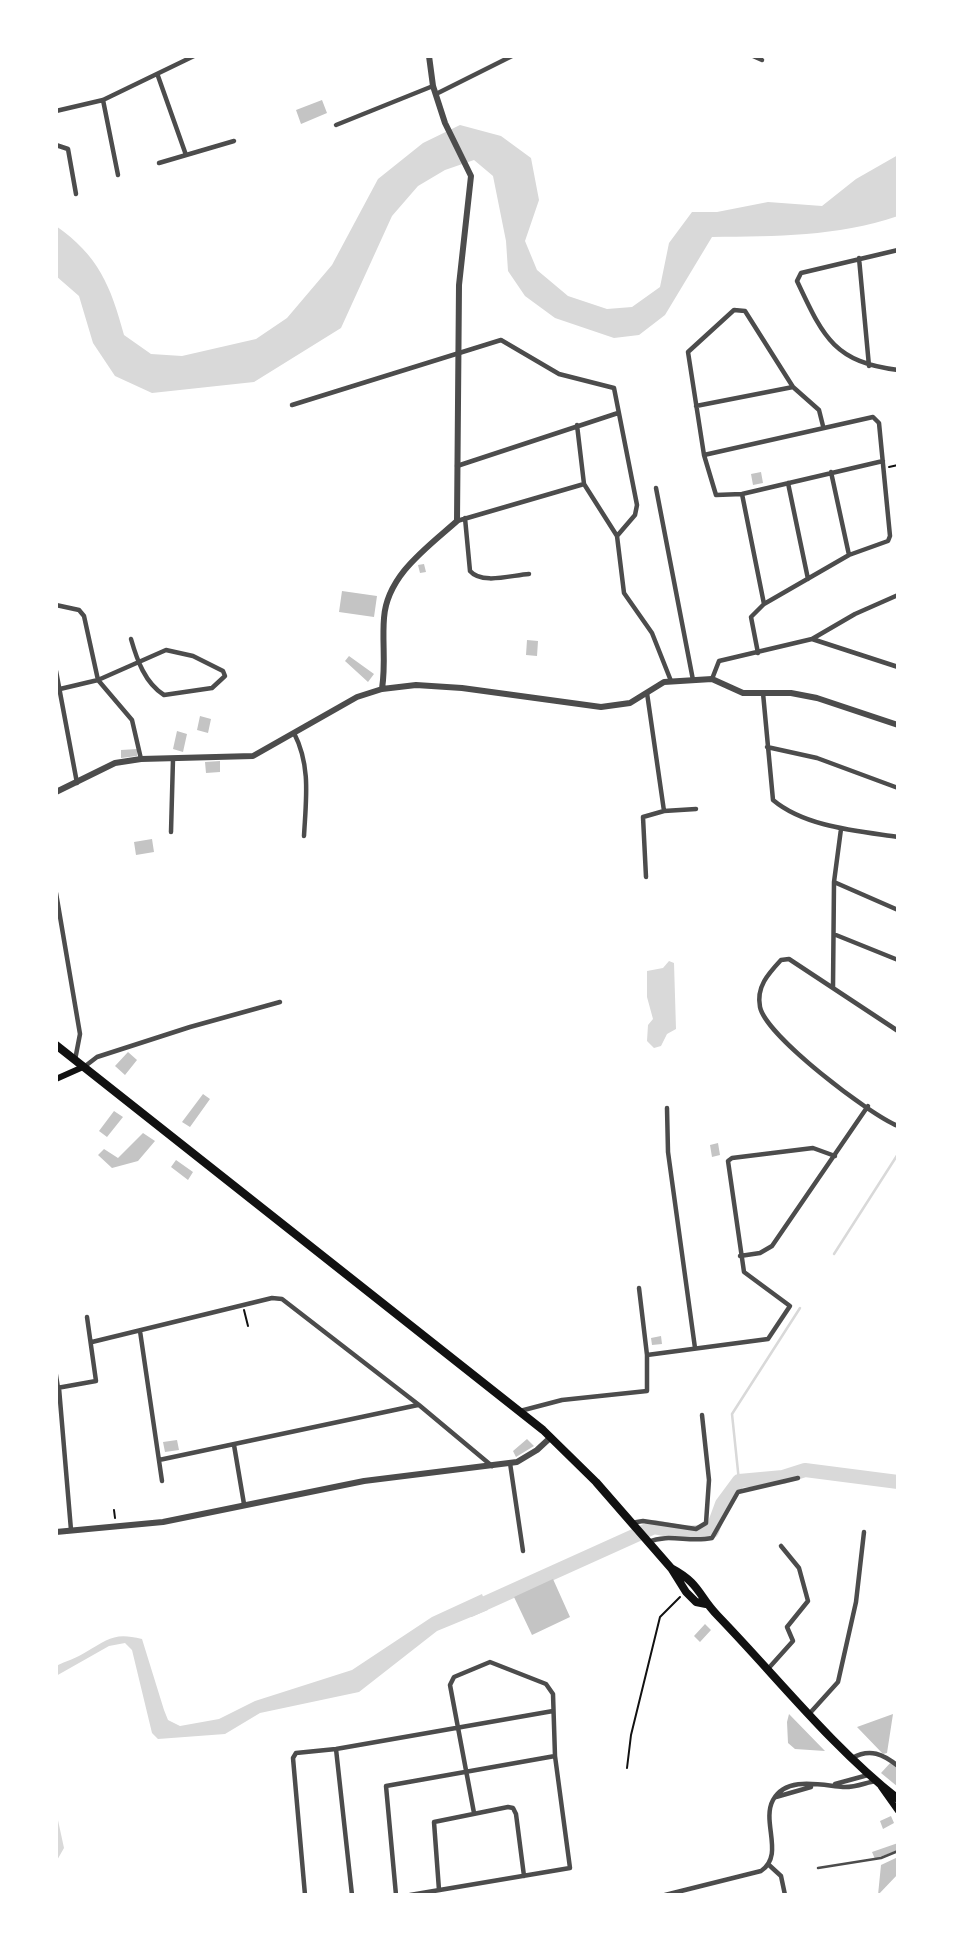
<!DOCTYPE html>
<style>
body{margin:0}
#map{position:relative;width:954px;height:1951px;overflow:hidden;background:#fff;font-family:Manrope,sans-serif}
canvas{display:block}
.frame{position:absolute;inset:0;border:58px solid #fff;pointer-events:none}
</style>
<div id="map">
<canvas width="954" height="1951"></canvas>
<div class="frame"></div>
</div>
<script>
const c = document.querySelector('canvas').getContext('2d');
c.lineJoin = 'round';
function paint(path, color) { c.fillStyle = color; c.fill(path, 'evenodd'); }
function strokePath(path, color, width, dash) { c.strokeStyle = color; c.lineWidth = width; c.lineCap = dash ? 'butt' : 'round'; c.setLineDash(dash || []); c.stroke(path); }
const water = new Path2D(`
 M460,125L501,136L531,158L539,200L525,241L537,270L568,296L607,309L632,307L660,287L669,243L692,212H717L768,202L822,206L856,179L898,155V216C835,237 778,236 712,237L665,315L639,335L614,338L555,318L525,296L508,271L506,241L493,176L474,160L445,170L418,186L392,216L341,328L254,382L152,393L115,376L93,343L79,296L56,276V226C98,255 111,286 124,335L151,354L182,356L256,339L287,318L332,265L378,179L423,143Z
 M669,961L674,963L676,1029L667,1034L661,1046L654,1048L647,1041L648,1025L653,1019L647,997V971L663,968Z
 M482,1594L488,1610L437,1631L359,1692L260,1713L225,1734L158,1739L152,1733L132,1650L125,1643L109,1646L56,1676V1666C66,1661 77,1658 86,1652C109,1639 114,1632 142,1639L164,1710L168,1720L180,1726L219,1719L255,1701L352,1670L432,1617Z
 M56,1811L64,1848L56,1862Z`);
const stream = new Path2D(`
 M834,1254L898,1154
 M739,1481L732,1414L800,1308`);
const river = new Path2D(`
 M470,1610L654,1527L686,1533L712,1531L722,1504L739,1481L783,1477L805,1470L898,1482`);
const building = new Path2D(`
 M322,100L327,113L301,124L296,110Z
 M761,472L763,483L753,485L751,474Z
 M424,564L426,572L420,573L418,565Z
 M342,591L377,596L374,617L339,612Z
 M527,640L538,641L537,656L526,655Z
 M349,656L374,674L368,682L345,661Z
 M200,716L211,719L208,733L197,730Z
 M177,731L187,734L183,752L173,749Z
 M137,749V756L121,758V750Z
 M220,761V772L206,773L205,762Z
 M152,839L154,852L136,855L134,842Z
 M128,1052L137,1060L125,1075L115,1066Z
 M203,1094L210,1099L190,1127L182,1122Z
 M114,1111L123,1117L107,1137L99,1131Z
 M143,1133L155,1141L138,1161L112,1168L98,1155L104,1149L118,1158Z
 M718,1143L720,1155L712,1157L710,1145Z
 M176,1160L193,1172L188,1180L171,1167Z
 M661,1336L662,1344L652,1345L651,1338Z
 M527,1439L534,1446L516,1457L513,1451Z
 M177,1440L179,1450L165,1452L163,1442Z
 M553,1579L570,1617L532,1635L514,1597Z
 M705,1624L711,1630L700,1642L694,1636Z
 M789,1714L825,1751L795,1749L788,1743L787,1722Z
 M893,1714L887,1753L883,1754L857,1727Z
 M892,1761L898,1766V1787L881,1773Z
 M891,1816L894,1823L883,1829L880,1821Z
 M898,1843V1850L875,1859L872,1852Z
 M898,1857V1874L878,1895L881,1865Z`);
const path = new Path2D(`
 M889,467L898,465
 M244,1310L248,1326
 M114,1510L115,1518
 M627,1768L631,1735L660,1617L680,1597`);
const service = new Path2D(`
 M56,1369L59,1388
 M818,1868L881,1858L898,1851`);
const minor = new Path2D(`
 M753,56L762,60
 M158,76L186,155
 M436,94L512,56
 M103,100L118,175
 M56,111L103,100L194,56
 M336,125L433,86
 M56,145L68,149L76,194
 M159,163L234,141
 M898,250L801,273L797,281C823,336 833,362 898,370
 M859,258L869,366
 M292,405L501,340L559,374L614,388L637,505L635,515L617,536L624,593L652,633L671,681
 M696,406L793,387
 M577,425L584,484L617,536
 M823,426L819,410L793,387L745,311L734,310L688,352L704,455L716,495L742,494L883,461
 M704,455L873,417L879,423L890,536L888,541L849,555L764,604L751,617L758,653
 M457,466L618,413
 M831,472L849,555
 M788,483L808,579
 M656,488L693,680
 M742,494L764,604
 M465,518L470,571C482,585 512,575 529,574
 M457,521L584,484
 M56,605L79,610L84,616L98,680L132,720L141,759
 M812,639L855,614L898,595
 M56,671L77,783
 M712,679L719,661L812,639L898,667
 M60,689L98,680L166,650L193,656L223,671L225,676L212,688L164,695C145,683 137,660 131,639
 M647,693L664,811
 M763,693L773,800C805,827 858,831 898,837
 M294,733C311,766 306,799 304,836
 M767,747L817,758L898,788
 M171,832L173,759
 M646,877L643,817L664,811L696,809
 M834,882L898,910
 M56,893L80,1034L75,1060
 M836,935L898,960
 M833,987L834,882L841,829
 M898,1031L789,959L781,960C768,974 756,987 760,1007C766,1036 870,1115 898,1126
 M84,1067L97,1057L190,1027L280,1002
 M667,1108L668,1152L695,1348
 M740,1256L760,1253L772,1246L868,1106
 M140,1331L162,1481
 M92,1342L272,1298L282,1299L419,1405L492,1466
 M647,1355L768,1339L790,1306L744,1272L728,1161L732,1158L813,1148L835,1156
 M57,1388L96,1381L87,1317
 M59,1388L71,1530
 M520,1411L562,1400L647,1391V1355L639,1288
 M234,1445L244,1504
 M159,1460L418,1405
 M510,1463L523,1551
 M631,1523L643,1521L696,1529L706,1523L709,1480L702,1415
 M648,1542C669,1533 689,1543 712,1538L738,1492L798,1478
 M767,1670L793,1641L787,1627L808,1601L799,1568L781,1546
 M810,1713L838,1682L856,1602L864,1532
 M336,1749L352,1895
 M852,1758C870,1748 883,1754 898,1766
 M835,1784L868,1775
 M776,1797L811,1787
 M769,1865L781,1876L785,1895
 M439,1890L434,1822L508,1807L513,1808L516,1814L524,1876
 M305,1895L293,1758L296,1753L336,1749L553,1711
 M396,1895L386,1786L555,1756
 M410,1895L570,1868L555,1756L553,1694L546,1684L490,1662L454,1677L450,1685L474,1813
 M665,1895L761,1871C785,1855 761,1822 773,1800C786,1776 820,1785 843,1787C853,1788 865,1783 875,1781`);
const tertiary = new Path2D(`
 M382,689C386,663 382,643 384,618C387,575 428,547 457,521L459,285L471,176L445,123L433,86L429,56
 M56,792L115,763L141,759L253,756L357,697L382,689L416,685L462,688L601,707L630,703L664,682L712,679L743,693H791L817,698L898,725
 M56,1532L163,1522L364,1481L517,1462L537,1450L551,1437`);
const secondary = new Path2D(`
 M56,1079L83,1067
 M881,1787L898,1811`);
const trunk = new Path2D(`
 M56,1045L543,1430L596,1482L671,1568L686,1592L696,1602L706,1604
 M671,1568C701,1584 698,1596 718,1616C777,1677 831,1746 898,1799`);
paint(water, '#d9d9d9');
strokePath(stream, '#d9d9d9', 2.5);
strokePath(river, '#d9d9d9', 14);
paint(building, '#c4c4c4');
strokePath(path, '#111', 2);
strokePath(service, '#4c4c4c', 2.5);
strokePath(minor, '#4c4c4c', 4.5);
strokePath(tertiary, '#4c4c4c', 6);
strokePath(secondary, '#111', 6);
strokePath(trunk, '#111', 8);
</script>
